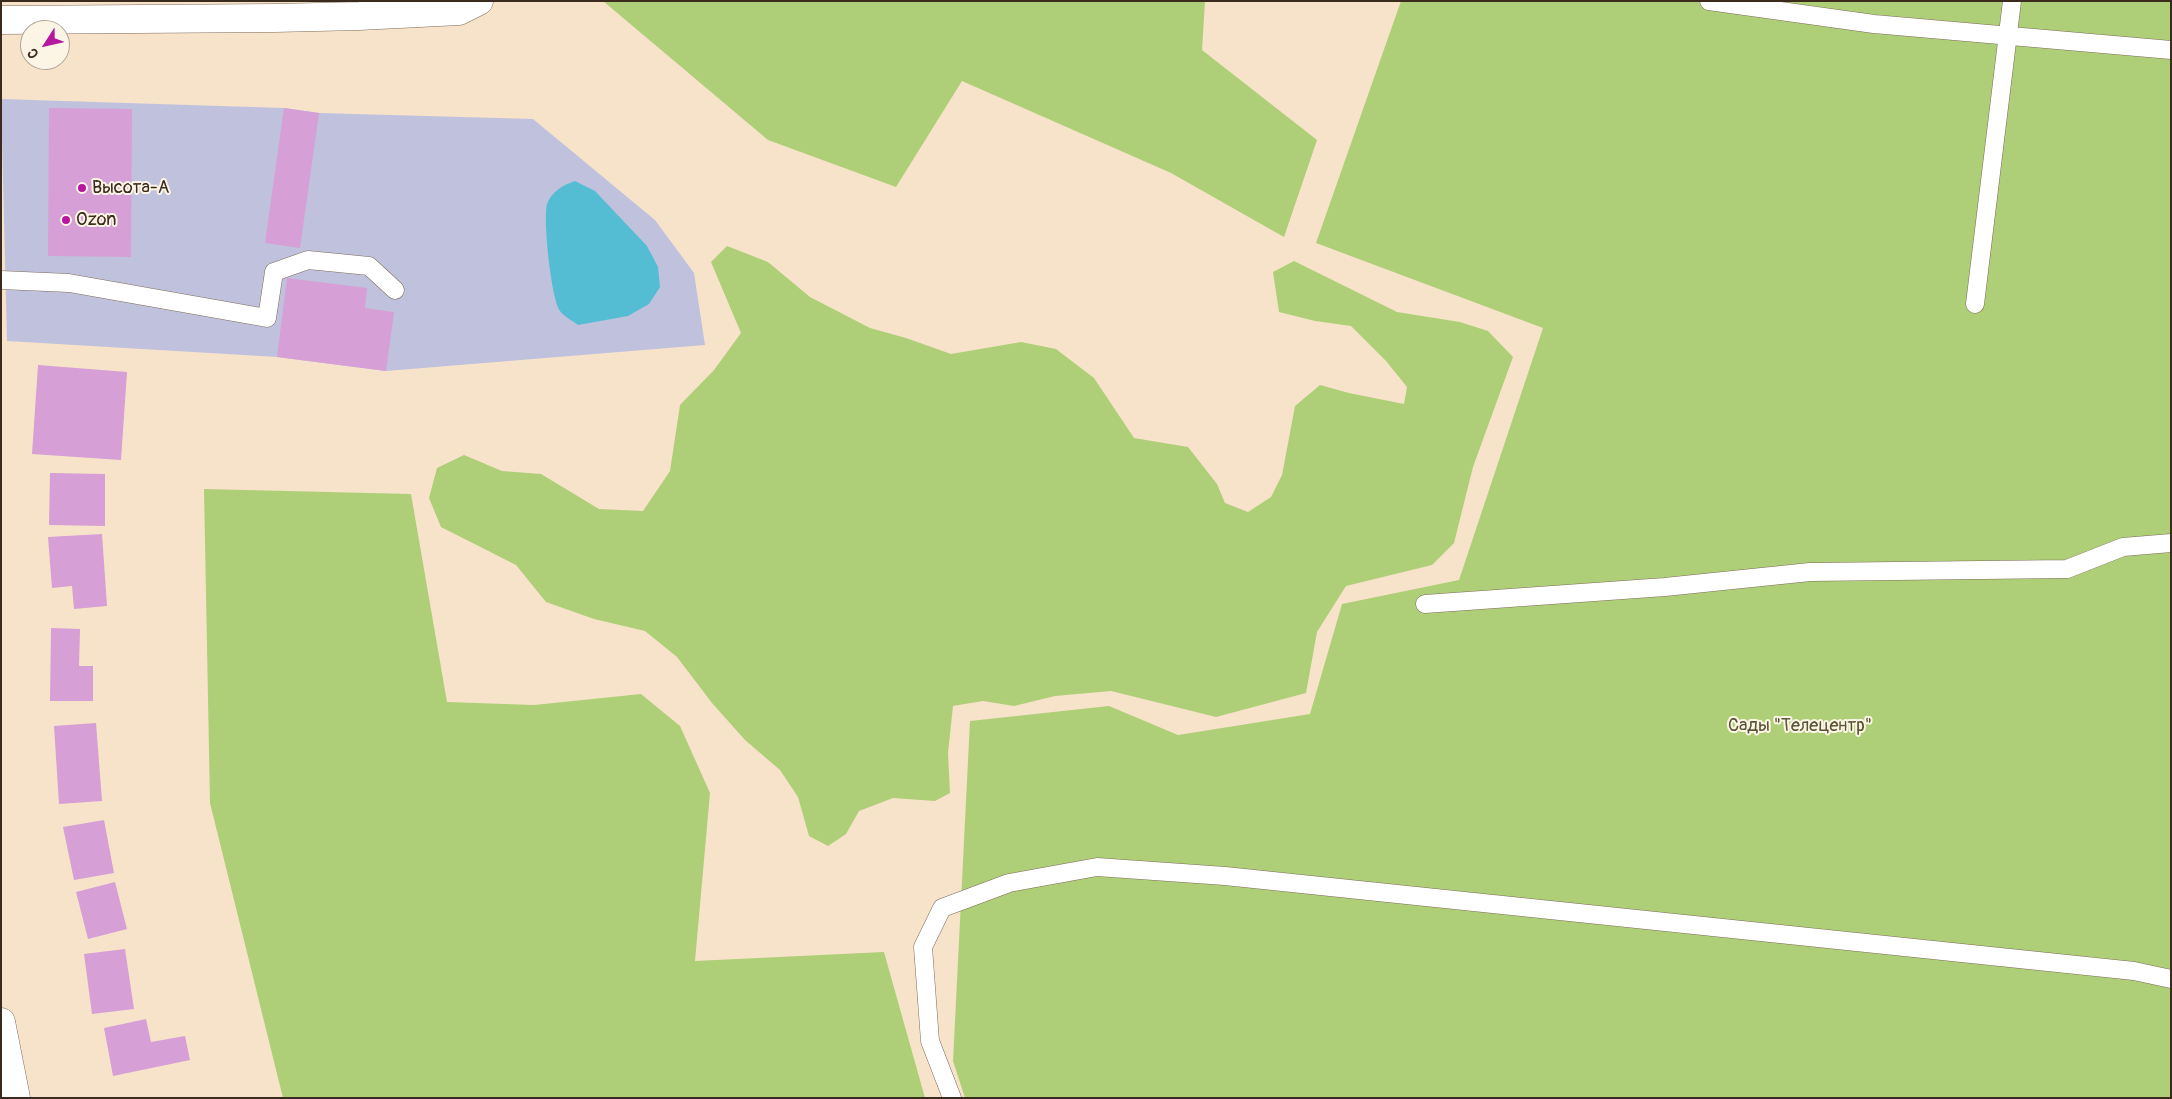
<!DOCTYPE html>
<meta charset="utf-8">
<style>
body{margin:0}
#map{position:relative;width:2172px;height:1099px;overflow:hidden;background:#f7e3ca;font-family:Pangolin,sans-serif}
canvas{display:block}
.frame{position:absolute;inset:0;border:2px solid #3b2a1e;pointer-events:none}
.north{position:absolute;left:20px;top:20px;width:50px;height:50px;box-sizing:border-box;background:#fcf5e5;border:1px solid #afa495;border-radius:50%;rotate:235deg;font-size:14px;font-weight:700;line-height:20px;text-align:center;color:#3b2a1e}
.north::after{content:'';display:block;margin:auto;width:18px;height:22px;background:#b5179e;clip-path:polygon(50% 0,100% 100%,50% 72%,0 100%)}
</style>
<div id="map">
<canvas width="2172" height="1099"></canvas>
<div class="frame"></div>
<div class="north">С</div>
</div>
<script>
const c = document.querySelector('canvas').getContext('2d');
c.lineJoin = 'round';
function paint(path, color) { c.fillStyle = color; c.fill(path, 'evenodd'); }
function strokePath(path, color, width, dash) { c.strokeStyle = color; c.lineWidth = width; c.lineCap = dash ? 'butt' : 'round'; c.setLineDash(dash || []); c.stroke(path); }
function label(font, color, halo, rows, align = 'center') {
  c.font = font + ' Pangolin,sans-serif'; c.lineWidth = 4; c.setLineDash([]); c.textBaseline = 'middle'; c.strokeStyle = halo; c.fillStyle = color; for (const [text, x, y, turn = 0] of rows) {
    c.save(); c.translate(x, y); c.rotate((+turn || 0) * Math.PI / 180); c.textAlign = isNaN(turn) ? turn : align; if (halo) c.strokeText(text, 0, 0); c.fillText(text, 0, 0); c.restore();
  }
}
const industrial = new Path2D(`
 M1,99L284,108L319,113L533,119L655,220L694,273L705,345L386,371L277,357L7,341Z`);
const green = new Path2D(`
 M603,1H1205L1202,50L1317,140L1284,237L1171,173L962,81L896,187L768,140Z
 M1401,1H2171V1098H965L953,1061L970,721L1109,706L1178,735L1310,714L1342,604L1459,580L1543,328L1316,243Z
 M727,246L768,262L810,297L870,328L906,338L951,354L1021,342L1056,349L1094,378L1134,438L1188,447L1217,484L1225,503L1248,512L1271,497L1282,475L1295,406L1320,385L1349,393L1404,404L1407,387L1386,361L1351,326L1315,321L1279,312L1273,272L1294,261L1397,312L1460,322L1488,331L1513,357L1473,467L1454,543L1432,565L1346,586L1317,632L1306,693L1216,717L1111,691L1055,696L1014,706L983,701L953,706L948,753L950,793L935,801L893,798L859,811L846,834L828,846L809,836L798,797L780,770L745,740L712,703L677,657L645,631L594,619L546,602L516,565L441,527L429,498L437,468L464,455L502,471L541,474L599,509L643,511L670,471L680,405L714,370L741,333L711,262Z
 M204,489L411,494L447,702L534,705L641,694L680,726L710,793L695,961L884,952L925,1098H283L210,803Z`);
const water = new Path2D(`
 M575,181L595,191L647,246L658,267L660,287L649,304L628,316L578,325C573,321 563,316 560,311C551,298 543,219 547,204C551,192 563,185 575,181Z`);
const building = new Path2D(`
 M49,108L132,109L131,257L48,256Z
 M284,108L319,113L300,248L265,243Z
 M287,278L367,288L365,308L394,312L386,371L277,357Z
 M38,365L127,372L121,460L32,454Z
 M50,473L105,474V526L49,525Z
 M102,534L107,606L74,609L72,586L52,588L48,537Z
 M51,628L80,629L79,666H93V701H50Z
 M96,723L102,801L59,804L54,726Z
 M104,820L114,873L74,880L63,827Z
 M115,882L127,929L88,939L76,892Z
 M125,949L134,1009L92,1014L84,954Z
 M146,1019L151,1042L185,1036L190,1060L113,1076L104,1028Z`);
const lane = new Path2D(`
 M1709,1L1874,24L2171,50
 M1,280L69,283L267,318L274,272L308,260L369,266L395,290
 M1975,304L2012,1
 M1425,604L1665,587L1810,572L2067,569L2123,547L2171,543
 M952,1098L930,1041L923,947L942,908L1009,883L1097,867L1225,876L2134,971L2171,979`);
const street = new Path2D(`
 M1,20L275,18L359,16L459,11L479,1
 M1,1022L16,1098`);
const markers = [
 [82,188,5,"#b5179e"],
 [66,220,5,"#b5179e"]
];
const poiNames = [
 ["Высота-А",92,188],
 ["Ozon",76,220]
];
const parkNames = [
 ["Сады \"Телецентр\"",1800,726]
];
paint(industrial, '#c0c2dd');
paint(green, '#aecf77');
paint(water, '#55bdd3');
paint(building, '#d69fd5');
strokePath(lane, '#7d6b5a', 19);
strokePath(street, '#7d6b5a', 29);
strokePath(lane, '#fff', 18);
strokePath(street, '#fff', 28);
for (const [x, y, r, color] of markers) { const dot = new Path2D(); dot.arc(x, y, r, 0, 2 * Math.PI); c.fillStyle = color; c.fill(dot); strokePath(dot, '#fcf5e5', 2); }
label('18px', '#3b2a1e', '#fcf5e5', poiNames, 'left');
label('18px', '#585334', '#fcf5e5', parkNames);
</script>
